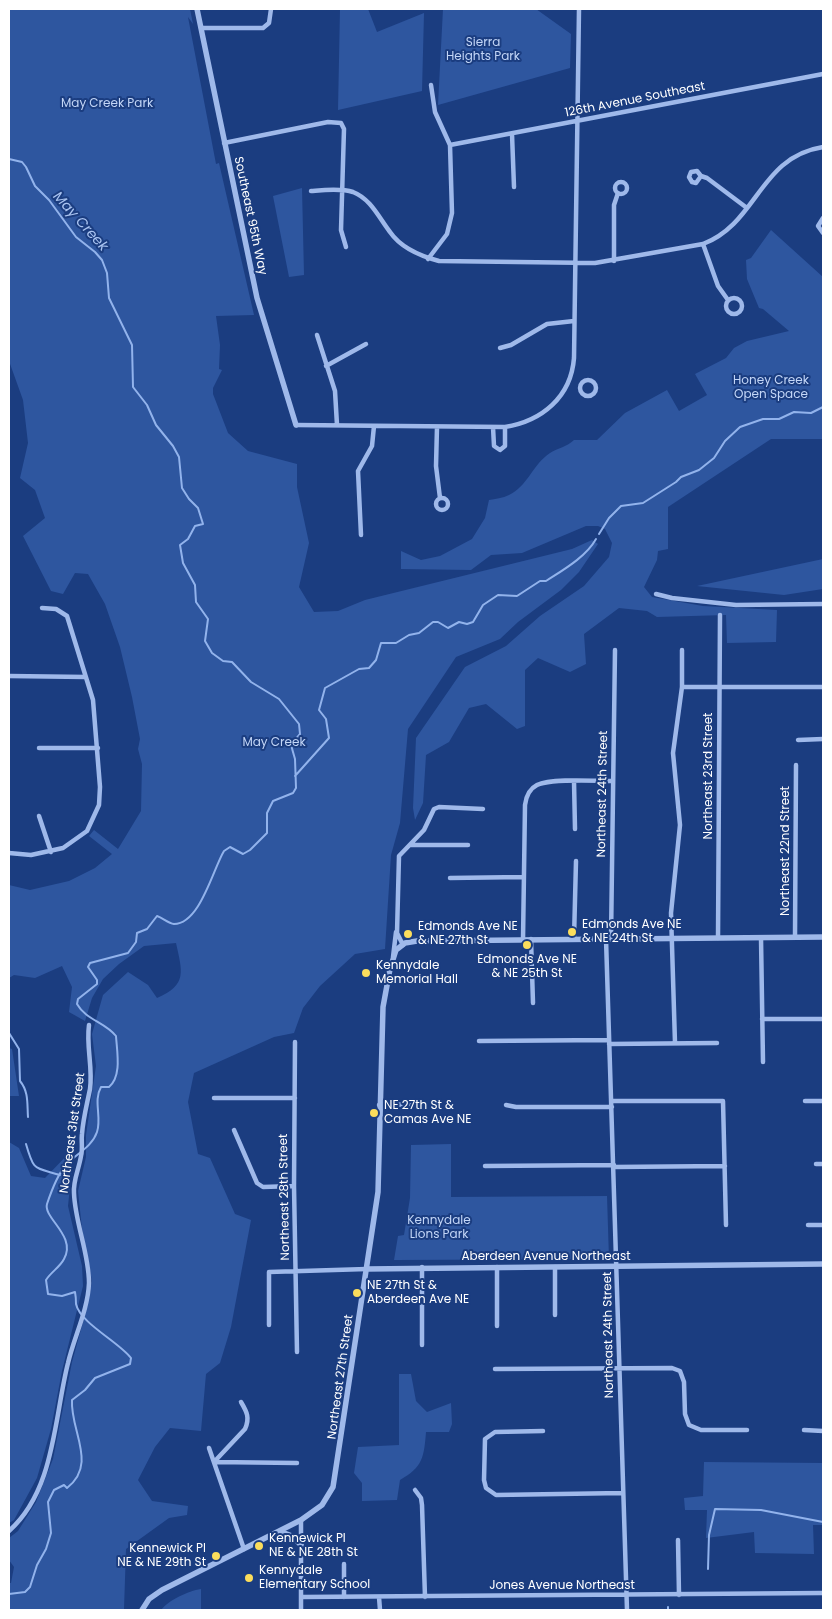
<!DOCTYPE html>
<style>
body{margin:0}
#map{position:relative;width:832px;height:1619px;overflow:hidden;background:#1b3d80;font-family:Poppins,sans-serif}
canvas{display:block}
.frame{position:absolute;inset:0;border:10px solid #fff;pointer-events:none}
</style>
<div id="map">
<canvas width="832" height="1619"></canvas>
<div class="frame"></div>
</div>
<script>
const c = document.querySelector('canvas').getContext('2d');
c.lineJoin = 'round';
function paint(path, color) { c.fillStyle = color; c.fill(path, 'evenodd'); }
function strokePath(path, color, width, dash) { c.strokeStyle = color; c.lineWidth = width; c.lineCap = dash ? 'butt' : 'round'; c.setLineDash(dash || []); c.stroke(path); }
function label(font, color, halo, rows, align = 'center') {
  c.font = font + ' Poppins,sans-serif'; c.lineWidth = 4; c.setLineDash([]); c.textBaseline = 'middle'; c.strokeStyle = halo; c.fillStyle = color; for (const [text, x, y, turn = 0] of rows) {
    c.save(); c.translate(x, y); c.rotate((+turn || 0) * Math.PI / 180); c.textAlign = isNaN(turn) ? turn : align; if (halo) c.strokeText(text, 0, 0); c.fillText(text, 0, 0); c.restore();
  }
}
const green = new Path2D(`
 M9,9H190L193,24L188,17L216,164L219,163L254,315L216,316L220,345L219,369L222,370L213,388V394L228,433L248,451L297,464V487L309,543L299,587L314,612L338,611L365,600L572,549L592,540L598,544L579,572L561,590L518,622L500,639L456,657L408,729L400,823L391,855L385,949L355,954L320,986L303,1008L294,1033L274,1037L194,1073L188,1102L198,1154L210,1158L235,1214L251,1220L231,1327L220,1363L206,1374L201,1431L170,1428L155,1447L138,1480L152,1501L188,1506L187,1515L169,1518L126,1549L124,1609L9,1610V1583H11L14,1567L9,1560V1538L18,1531L36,1502L53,1459L72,1362L88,1304L92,1281L82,1229L78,1191L86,1157V1135L96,1066L92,1034L103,995L128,972L148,985L157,998C188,985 182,971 176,943L144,946L119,964L103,979L92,998L85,1021L69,1012L72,987L62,966L35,978L14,975L9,978V885L30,890L69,881L95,868L112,854L89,836L94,830L118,849L141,811L142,764L138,749L140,739L132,697L120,647L105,604L88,574L75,573L63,594L51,591L23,536L45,518L35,490L20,478L28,443L23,400L9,361Z
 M340,9H368L377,32L424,13L422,91L338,110Z
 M443,9H536L571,34L570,68L438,105Z
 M302,188L304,275L289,277L273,196Z
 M771,230L823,277V439H771L668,507V549L658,551L657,560L644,587L652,597L703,606L777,610L776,642L727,643L726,615L657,617L647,611L619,608L584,634L586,664L570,672L538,658L525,670V726L517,729L486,704L469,708L449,742L426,755L423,803L415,820L413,808L416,738L465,667L506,646L540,616L584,586L609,557L612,543L605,529L598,526H586L522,553L491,555L471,570L401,569V551L421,560L440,556L472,539L485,518L489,500C495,499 503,498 509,495C527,487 533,464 550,453C558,448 567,447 574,440H597L625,413L667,390L679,411L707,395L695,374L726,358L734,348L747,341L789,331L763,309L759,308L747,279L746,260L751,258Z
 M823,559V589L784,595L697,586Z
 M9,1048L12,1049L19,1096H9Z
 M9,1142L19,1148L31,1176L45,1178L74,1148L68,1206L82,1266L83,1286L62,1371L51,1429L37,1478L14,1520L9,1523Z
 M451,1144V1197L607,1196L609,1259L394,1260L398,1236L404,1235L410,1198L411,1145Z
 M399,1374H411L416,1401L427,1412L451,1403L452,1424L449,1432H426C424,1457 423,1467 400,1480L397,1500L362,1501V1483L354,1473L358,1447L399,1445Z
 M704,1462L823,1463V1525H813L814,1554L755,1553L754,1532L706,1538L707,1510H685L684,1498L703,1496Z
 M201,1589V1610H161C169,1600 188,1591 201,1589Z`);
const stream = new Path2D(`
 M9,159L22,162L26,167L35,186L49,200L76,237L95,252L102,260L107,273L109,298L132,345L133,387L147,405L156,425L173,446L179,457L182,488L189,499L198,508L203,524L195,526L188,539L180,545L183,563L195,585L196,602L208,619L205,641L212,653L223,661L232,662L251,682L279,699L299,724L300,734L291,745L295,759L296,788L293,793L273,801L267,813V833L250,850L243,854L230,847L224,851C213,869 200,924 174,924C168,923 163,918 157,916L147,929L137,933L136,942L128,953L90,963L88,967L97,980V984L78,999L77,1004C86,1020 105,1022 116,1036C117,1052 122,1076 109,1087H101C93,1101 102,1117 97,1132C92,1147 76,1154 66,1165C58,1174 51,1192 47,1204C43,1218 77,1236 64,1259C60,1267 51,1272 46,1280L48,1294L62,1296L75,1292C76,1297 76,1300 76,1304C80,1323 119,1342 131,1358L130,1364L95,1378L85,1390L72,1400C70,1431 98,1464 67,1488L64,1485L54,1490L48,1502L51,1533L46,1549L37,1565L30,1587L25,1592L9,1594
 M599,534L609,518L621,506L643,503L676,482L681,477L699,470L714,458L725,441L740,427L763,419H779L794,412L811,413L823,407
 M295,776L329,738L326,719L319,710L325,688L359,669L369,668L376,660L381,643H396L409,635L419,633L433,622H438L448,628L459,622L467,624L473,622L483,605L498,595L517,596L540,581H546C563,570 586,557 596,539
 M9,1033L19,1049L20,1081C29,1092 27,1104 28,1117
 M26,1144C34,1172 34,1167 60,1175
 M708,1569L709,1535L715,1509L761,1510L823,1522
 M668,1610V1607`);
const minor = new Path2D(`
 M201,28H263L269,23L271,9
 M512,134L514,187
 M224,143L328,122L341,123L344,129L341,230L346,247
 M450,145L823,74
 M701,176L696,183L692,182L689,177L691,172L697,171L701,176L707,178L747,208
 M615 188a6 6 0 1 1 12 0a6 6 0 1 1-12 0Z
 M311,191C324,190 341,188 353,192C371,199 379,218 390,232C401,248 420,256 439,261L595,263L703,244C758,223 759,157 823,147
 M823,218L818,226L823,233
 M703,244L718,286L728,300
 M428,259L447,234L452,213L450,145L435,112L431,85
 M614,261V205L618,193
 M726 306a8 8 0 1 1 16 0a8 8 0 1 1-16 0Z
 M317,335L335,391L337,425
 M500,348L511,345L547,324L574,321
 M326,366L366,344
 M580 388a8 8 0 1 1 16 0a8 8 0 1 1-16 0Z
 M296,425L505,427C542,421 571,397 574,358L579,9
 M437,427L436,466L440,498
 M493,427L494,446L500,450L505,446V427
 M436 504a6 6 0 1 1 12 0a6 6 0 1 1-12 0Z
 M361,535L358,471L372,446L374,426
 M656,594L672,598L736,605L823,604
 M9,676L86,677
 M682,687H823
 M798,740L823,739
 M39,748H98
 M574,781L575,829
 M39,816L51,852
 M410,845H468
 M9,853L31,855L63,848L87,831L99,805L100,787L93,700L67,616L56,609L42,608
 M450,878L523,877
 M795,937L796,765
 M718,938L720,615
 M761,938L763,1062
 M531,939L533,1003
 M574,939L576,861
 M606,939L627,1610
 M611,939L615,650
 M523,940L525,805C526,797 529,789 537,785C551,778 596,781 613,781
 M403,945L397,933L399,856L424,830L434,809L439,807L483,809
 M393,957L396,932
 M762,1019H823
 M479,1041L609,1040
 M295,1042L294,1186L297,1352
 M675,1043L671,913L680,825L673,753L682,687V650
 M609,1044L717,1043
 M214,1098H295
 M612,1101H723L726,1225
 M805,1101H823
 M379,1105L420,1104
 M506,1105L516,1107H612
 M234,1130L257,1183L263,1187L294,1186
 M816,1164H823
 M485,1166L614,1165
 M614,1167L725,1166
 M808,1225H823
 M422,1267V1345
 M555,1267V1315
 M269,1325V1272L367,1269
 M497,1326V1267
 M495,1369L672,1368L680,1371L684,1382L685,1414L689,1425L701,1430H747
 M804,1430L823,1431
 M543,1431L495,1432L485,1439L484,1480L486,1488L496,1495L623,1493
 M209,1448L244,1549
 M214,1462L297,1463
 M214,1462L245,1429C250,1418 247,1412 241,1402
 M415,1490L421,1498L422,1505L425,1597
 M301,1520V1610
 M9,1531C55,1490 54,1418 68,1363C74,1337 88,1310 89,1283C89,1253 75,1223 74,1193C73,1180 79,1169 81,1156C83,1149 81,1141 82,1134C83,1119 87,1104 90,1089C93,1067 86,1047 89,1025
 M678,1540L679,1595
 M302,1597L823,1593
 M344,1597V1564
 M379,1597L380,1610`);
const tertiary = new Path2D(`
 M197,9L257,298L296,425
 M367,1269L823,1264
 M279,1531L292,1536L301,1545
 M142,1610L149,1599L162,1590L301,1520L322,1505L333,1487L378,1192L383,1007L390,969L396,950L405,943L417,941L823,937`);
const markers = [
 [572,932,5,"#fbdd5c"],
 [408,934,5,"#fbdd5c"],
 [527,945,5,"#fbdd5c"],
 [366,973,5,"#fbdd5c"],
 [374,1113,5,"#fbdd5c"],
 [357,1293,5,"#fbdd5c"],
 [259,1546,5,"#fbdd5c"],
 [216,1556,5,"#fbdd5c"],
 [249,1578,5,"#fbdd5c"]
];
const parkNames = [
 ["Sierra",483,43],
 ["Heights Park",483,57],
 ["May Creek Park",107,104],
 ["Honey Creek",771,381],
 ["Open Space",771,395],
 ["May Creek",274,743],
 ["Kennydale",439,1221],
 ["Lions Park",439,1235]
];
const streetNames = [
 ["126th Avenue Southeast",635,100,-11],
 ["Southeast 95th Way",250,216,78],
 ["Northeast 23rd Street",709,776,-90],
 ["Northeast 24th Street",603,794,-89],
 ["Northeast 22nd Street",786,851,-90],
 ["Northeast 31st Street",73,1133,-82],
 ["Northeast 28th Street",285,1197,-91],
 ["Aberdeen Avenue Northeast",546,1257],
 ["Northeast 24th Street",609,1335,-91],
 ["Northeast 27th Street",341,1377,-82],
 ["Jones Avenue Northeast",562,1586]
];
const poiNames = [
 ["Edmonds Ave NE",582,925],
 ["& NE 24th St",582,939],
 ["Edmonds Ave NE",418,927],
 ["& NE 27th St",418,941],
 ["Edmonds Ave NE",527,960,"center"],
 ["& NE 25th St",527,974,"center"],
 ["Kennydale",376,966],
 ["Memorial Hall",376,980],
 ["NE 27th St &",384,1106],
 ["Camas Ave NE",384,1120],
 ["NE 27th St &",367,1286],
 ["Aberdeen Ave NE",367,1300],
 ["Kennewick Pl",269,1539],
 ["NE & NE 28th St",269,1553],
 ["Kennewick Pl",206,1549,"right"],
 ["NE & NE 29th St",206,1563,"right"],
 ["Kennydale",259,1571],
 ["Elementary School",259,1585]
];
const waterNames = [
 ["May Creek",80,222,48]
];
paint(green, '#2e569f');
strokePath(stream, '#92b3ec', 2);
strokePath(minor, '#9fb9ea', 4.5);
strokePath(tertiary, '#9fb9ea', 5.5);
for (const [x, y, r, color] of markers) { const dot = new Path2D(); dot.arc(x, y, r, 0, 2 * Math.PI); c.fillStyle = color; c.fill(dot); strokePath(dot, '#1b3d80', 2); }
label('12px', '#c3d6f7', '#1b3d80', parkNames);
label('12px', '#fff', '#1b3d80', streetNames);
label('12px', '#fff', '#1b3d80', poiNames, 'left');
label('italic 14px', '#aac4f1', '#1b3d80', waterNames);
</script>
